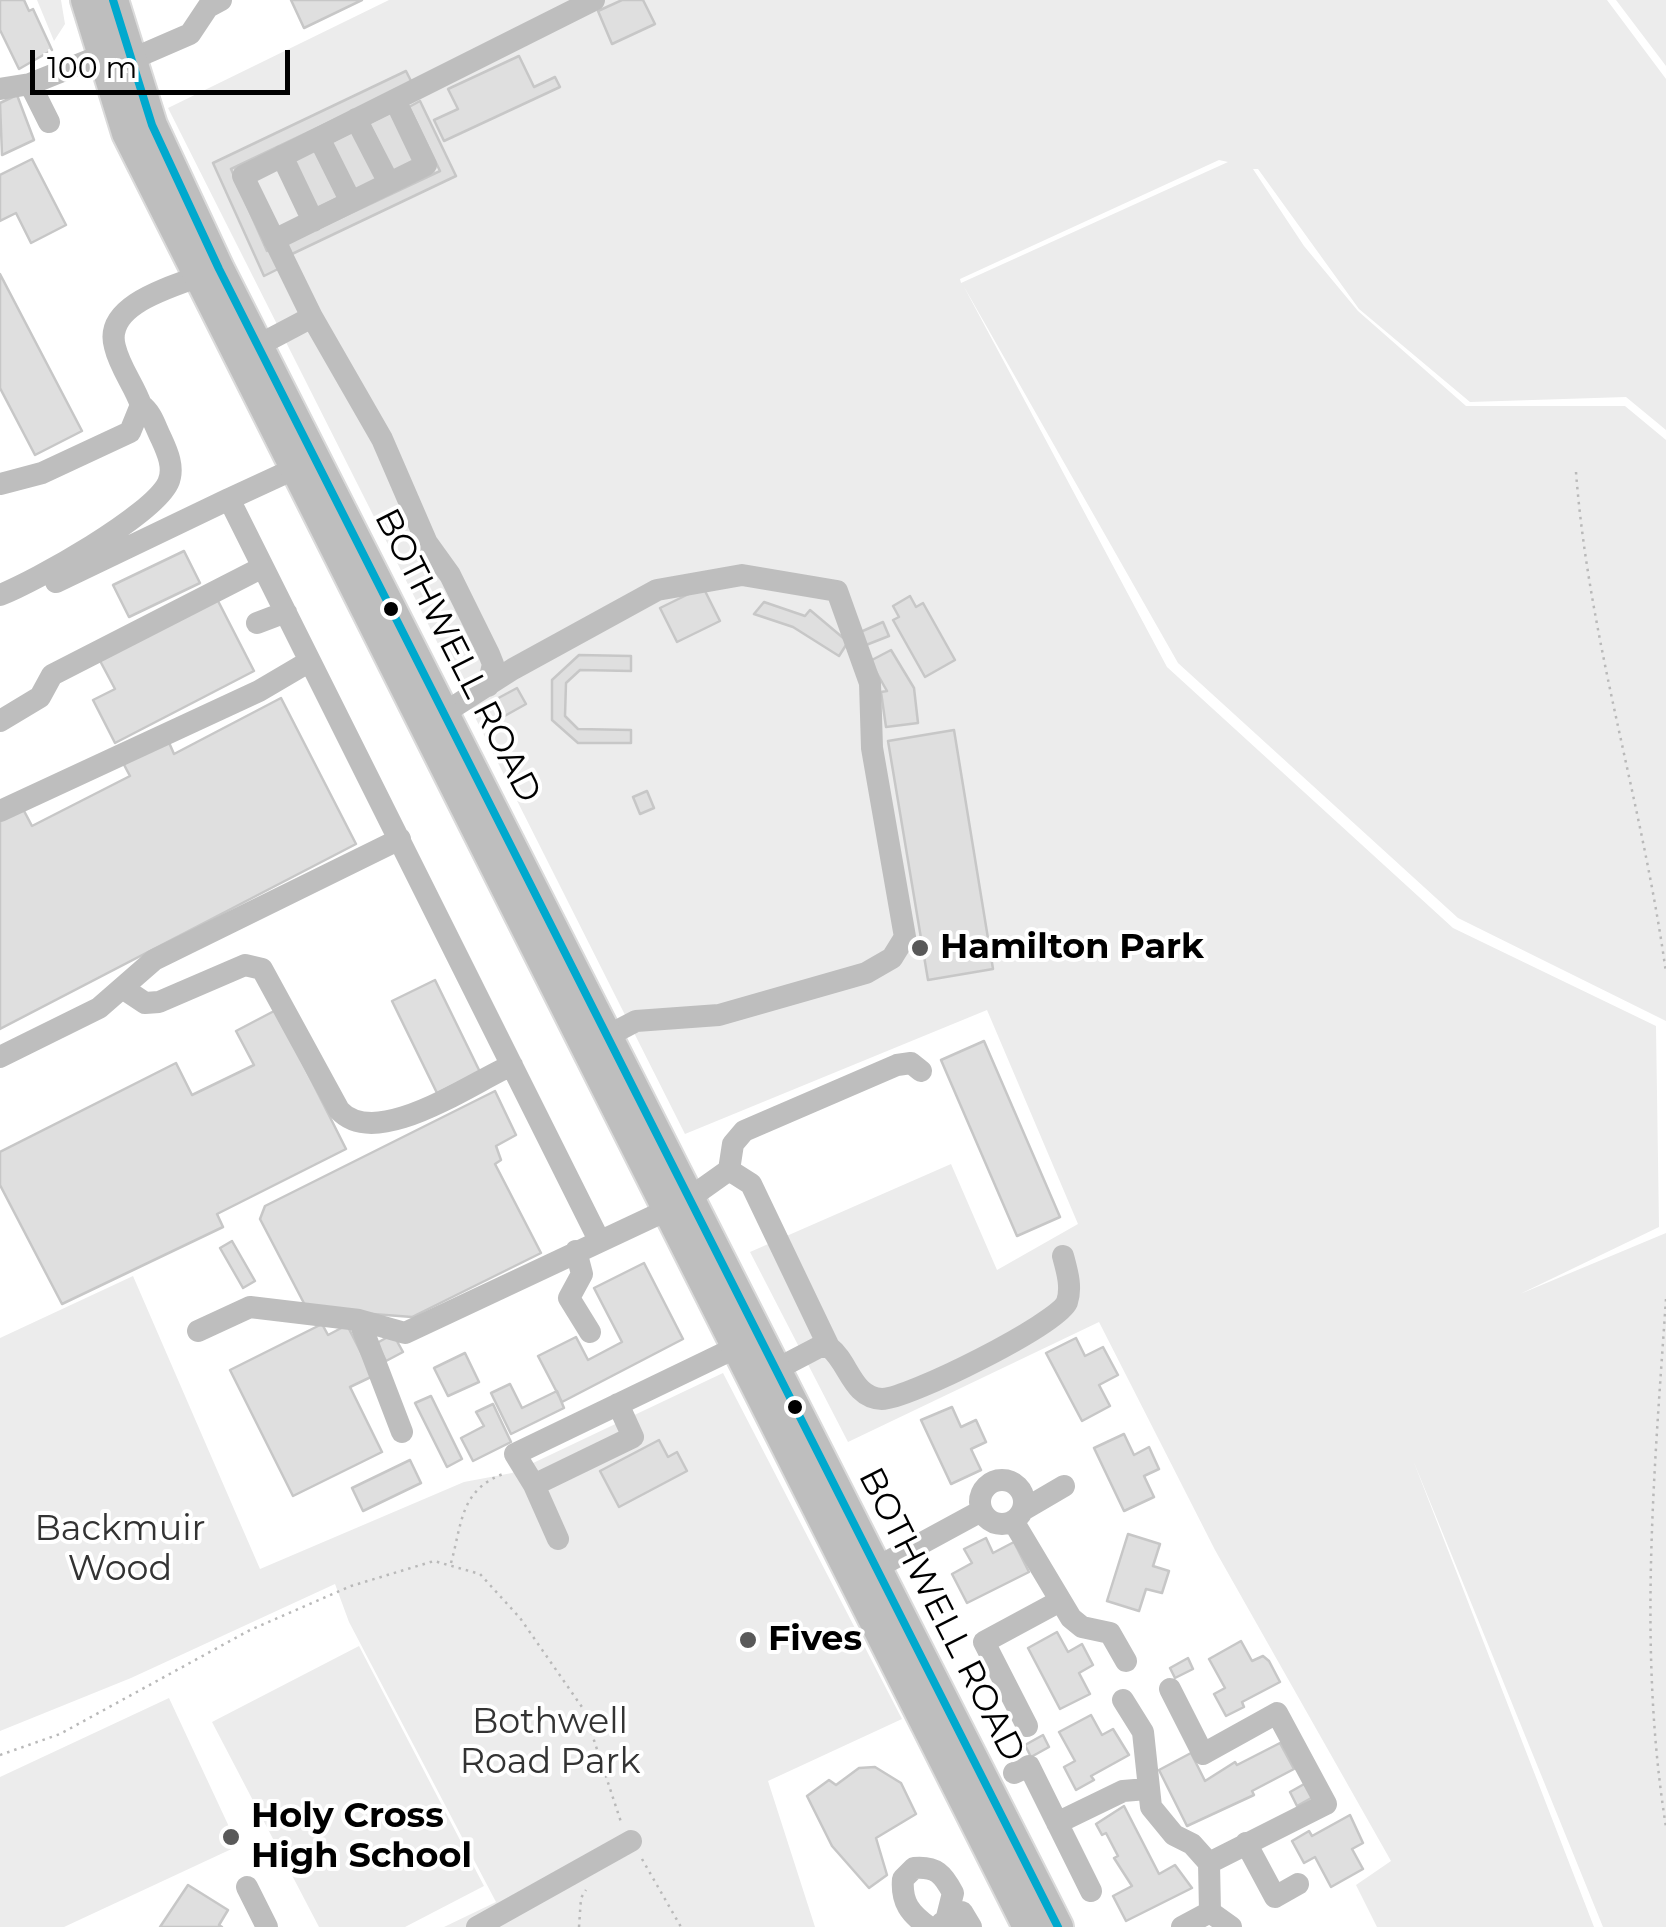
<!DOCTYPE html>
<style>
body{margin:0}
#map{position:relative;width:1666px;height:1927px;overflow:hidden;background:#fff;font-family:Montserrat,sans-serif}
canvas{display:block}
.scale{position:absolute;left:30px;top:50px;width:260px;height:45px;box-sizing:border-box;border:5px solid #000;border-top:0;padding-left:12px;font-size:30px;line-height:35px;white-space:nowrap;color:#000;-webkit-text-stroke:8px #fff;paint-order:stroke}
</style>
<div id="map">
<canvas width="1666" height="1927"></canvas>
<div class="scale">100 m</div>
</div>
<script>
const c = document.querySelector('canvas').getContext('2d');
c.lineJoin = 'round';
function paint(path, color) { c.fillStyle = color; c.fill(path, 'evenodd'); }
function strokePath(path, color, width, dash) { c.strokeStyle = color; c.lineWidth = width; c.lineCap = dash ? 'butt' : 'round'; c.setLineDash(dash || []); c.stroke(path); }
function label(font, color, halo, rows, align = 'center') {
  c.font = font + ' Montserrat,sans-serif'; c.lineWidth = 8; c.setLineDash([]); c.textBaseline = 'middle'; c.strokeStyle = halo; c.fillStyle = color; for (const [text, x, y, turn = 0] of rows) {
    c.save(); c.translate(x, y); c.rotate((+turn || 0) * Math.PI / 180); c.textAlign = isNaN(turn) ? turn : align; if (halo) c.strokeText(text, 0, 0); c.fillText(text, 0, 0); c.restore();
  }
}
const green = new Path2D(`
 M37,0H61L65,24L54,41Z
 M389,0H1607L1666,79V430L1626,397L1470,402L1359,309L1258,169H1253L1304,246L1358,311L1466,406H1625L1666,440V1021L1458,918L1178,663L963,285L1167,667L1453,928L1656,1026L1659,1227L1520,1294L1666,1233V1927H1603L1413,1460L1594,1927H1377L1356,1885L1391,1861L1215,1550L1099,1322L848,1442L750,1252L951,1164L997,1270L1078,1224L987,1010L685,1134L168,108ZM1219,160L1228,162L961,283L960,279Z
 M1616,0H1666V66Z
 M133,1276L260,1569L464,1482L512,1473L723,1373L902,1719L768,1781L815,1927H444L496,1902L349,1622L335,1584L131,1678L0,1731V1338Z
 M359,1646L484,1886L405,1927H319L212,1722Z
 M169,1698L238,1846L64,1927H0V1777Z`);
const building = new Path2D(`
 M0,0H24L29,11L33,9L52,50L19,69L0,30Z
 M291,0H362L304,28Z
 M622,0H643L655,24L612,44L598,11Z
 M519,56L534,87L555,77L560,87L444,141L434,120L458,109L448,89Z
 M406,71L412,83L231,169L267,251L271,249L280,268L264,276L213,163Z
 M17,95L34,140L2,155L0,103Z
 M420,101L456,176L292,254L287,243L440,171L409,107Z
 M392,112L416,161L393,172L369,123Z
 M354,131L378,180L355,191L331,142Z
 M316,148L340,197L317,208L293,159Z
 M32,159L66,225L31,243L16,213L0,221V175Z
 M0,274L82,431L35,455L0,388Z
 M184,551L200,583L129,617L113,585Z
 M703,587L720,621L677,642L660,608Z
 M910,596L916,607L923,603L955,660L925,677L893,620L899,617L893,606Z
 M216,597L254,671L115,743L93,700L115,689L98,657Z
 M764,602L805,616L810,610L848,642L839,656L793,627L754,614Z
 M883,622L889,636L861,647L856,634Z
 M891,650L914,688L918,723L886,727L881,692L887,691L870,661Z
 M579,655L631,656V671L580,670L566,683L565,716L578,729L631,730V743H578L552,720V680Z
 M517,688L526,704L501,718L491,702Z
 M281,698L356,844L0,1029V821L23,809L32,826L130,776L122,761L167,738L174,754Z
 M954,730L993,969L928,980L888,741Z
 M647,791L654,808L640,814L633,797Z
 M435,980L480,1072L437,1093L392,1001Z
 M276,1010L346,1149L217,1214L223,1227L62,1304L0,1185V1152L176,1063L192,1095L254,1065L236,1031Z
 M984,1041L1060,1217L1017,1236L941,1060Z
 M495,1091L516,1135L496,1146L501,1160L495,1164L541,1253L412,1317L307,1309L260,1219L265,1206Z
 M232,1241L255,1281L243,1288L220,1248Z
 M644,1263L683,1339L562,1402L538,1356L576,1337L588,1360L622,1342L594,1288Z
 M322,1324L328,1335L347,1325L373,1376L350,1387L382,1452L293,1496L230,1370Z
 M393,1334L403,1352L386,1361L377,1343Z
 M1076,1338L1085,1356L1103,1347L1118,1375L1099,1385L1110,1406L1082,1421L1046,1353Z
 M465,1353L479,1382L448,1396L434,1368Z
 M510,1384L522,1408L557,1391L564,1408L511,1434L491,1393Z
 M431,1396L462,1459L447,1467L415,1403Z
 M493,1404L511,1442L473,1461L461,1438L484,1426L476,1412Z
 M952,1407L961,1427L976,1420L986,1442L971,1449L981,1470L951,1484L921,1420Z
 M1124,1434L1134,1455L1149,1447L1159,1469L1144,1476L1154,1497L1124,1511L1094,1448Z
 M659,1440L668,1457L677,1452L687,1471L619,1507L600,1471Z
 M410,1460L421,1483L363,1511L352,1488Z
 M1128,1534L1160,1544L1153,1566L1169,1571L1162,1593L1146,1589L1139,1611L1107,1601Z
 M986,1538L993,1553L1014,1542L1029,1572L967,1603L952,1574L972,1563L964,1549Z
 M1057,1632L1068,1652L1082,1644L1093,1665L1079,1673L1090,1694L1060,1709L1028,1648Z
 M1241,1641L1252,1661L1263,1656L1269,1661L1280,1682L1242,1702L1244,1707L1226,1716L1214,1694L1225,1688L1209,1659Z
 M1188,1658L1193,1669L1175,1678L1170,1668Z
 M1091,1715L1102,1735L1113,1729L1129,1755L1091,1776L1094,1780L1076,1790L1064,1767L1075,1761L1059,1732Z
 M1043,1735L1049,1747L1031,1757L1025,1745Z
 M1280,1743L1294,1769L1252,1791L1254,1795L1187,1826L1159,1770L1191,1753L1205,1781L1235,1762L1237,1765Z
 M875,1767L901,1783L916,1814L876,1838L887,1875L869,1888L832,1846L807,1796L829,1780L836,1785L859,1768Z
 M1306,1783L1313,1797L1297,1806L1290,1792Z
 M1124,1806L1159,1874L1175,1865L1192,1888L1126,1921L1113,1896L1132,1886L1114,1858L1118,1856L1106,1833L1102,1835L1096,1824Z
 M1350,1815L1363,1843L1352,1849L1363,1869L1331,1887L1315,1857L1304,1863L1292,1841L1309,1831L1312,1836Z
 M188,1885L228,1910L219,1925L222,1927H160Z`);
const path = new Path2D(`
 M1576,472C1589,642 1643,804 1666,973
 M1666,1299C1654,1475 1638,1652 1666,1827
 M451,1563C462,1524 460,1490 503,1474
 M0,1755L60,1734L250,1630L351,1586L434,1561L480,1574L520,1618L584,1710L621,1822
 M642,1859L681,1927
 M579,1927L581,1898L586,1890`);
const minor = new Path2D(`
 M130,60L190,34L208,7L221,0
 M30,84L49,122
 M0,89L30,84L100,56
 M356,119L389,183
 M319,138L351,202
 M282,156L313,221
 M274,240L426,165L395,100
 M312,317L243,176L594,0
 M259,345L312,317L382,439L427,543L450,575L489,654L493,664L488,686
 M294,469L229,499L599,1240
 M0,484L42,473L130,432L141,405C134,385 120,368 115,347C102,302 180,285 211,272
 M56,582L229,499
 M0,595C36,581 152,516 168,483C175,468 167,451 161,438C155,426 152,413 141,405
 M257,623L286,612
 M0,721L40,697L52,675L263,567
 M430,722L513,669L657,590L742,575L837,591L870,683L872,748L905,937L892,958L866,973L719,1015L636,1021L594,1043
 M0,811L259,691L310,661
 M124,989L145,1003L159,1002L245,965L262,969L339,1110C376,1151 471,1083 512,1065
 M0,1057L99,1008L154,960L400,839
 M729,1170L751,1184L829,1347
 M691,1197L729,1170L733,1144L744,1131L897,1065L911,1063L921,1071
 M576,1251L582,1274L569,1298L590,1332
 M359,1320L402,1432
 M198,1331L250,1307L359,1320L405,1333L665,1211
 M775,1370L819,1347H829C849,1362 852,1398 882,1399C908,1399 1058,1324 1067,1302C1072,1287 1067,1271 1063,1256
 M980 1502a22 22 0 1 1 44 0a22 22 0 1 1-44 0Z
 M534,1485L515,1454L735,1348
 M1023,1510L1064,1486
 M1013,1521L1071,1618L1082,1627L1110,1633L1126,1661
 M558,1539L534,1485L633,1437L618,1404
 M865,1574L981,1511
 M1170,1689L1203,1754L1277,1713L1326,1804L1209,1863
 M1123,1700L1143,1732L1151,1807L1174,1835L1192,1844L1209,1863L1210,1912L1182,1927
 M1027,1726L984,1642L1060,1601
 M1014,1773L1029,1766L1091,1891
 M1057,1823L1123,1791L1147,1789
 M1246,1843L1275,1897L1298,1884
 M247,1887L267,1927
 M1210,1912L1231,1927
 M942,1923L962,1912L971,1927
 M477,1927L631,1841
 M929,1927C910,1914 901,1902 903,1879L914,1868C936,1866 943,1874 953,1893L946,1921`);
const major = new Path2D(`
 M86,0L127,133L1028,1927
 M113,0L152,125L219,269L1058,1927`);
const bus1 = new Path2D(`
 M113,0L152,125L219,269L1058,1927`);
const markers = [
 [391,609,9,"#000"],
 [920,948,10,"#595959"],
 [795,1407,9,"#000"],
 [748,1640,10,"#595959"],
 [231,1837,10,"#595959"]
];
const streetNames = [
 ["BOTHWELL ROAD",457,656,63],
 ["BOTHWELL ROAD",941,1615,63]
];
const poiNames = [
 ["Hamilton Park",940,948],
 ["Fives",768,1640],
 ["Holy Cross",251,1817],
 ["High School",251,1857]
];
const parkNames = [
 ["Backmuir",120,1530],
 ["Wood",120,1570],
 ["Bothwell",550,1723],
 ["Road Park",550,1763]
];
paint(green, '#ececec');
paint(building, '#dfdfdf');
strokePath(building, '#c7c7c7', 2.5);
strokePath(major, '#dbdbdb', 34);
strokePath(path, '#b9b9b9', 2.5, [2.5, 5]);
strokePath(minor, '#bebebe', 22);
strokePath(major, '#bebebe', 30);
strokePath(bus1, '#00a9ce', 8);
for (const [x, y, r, color] of markers) { const dot = new Path2D(); dot.arc(x, y, r, 0, 2 * Math.PI); c.fillStyle = color; c.fill(dot); strokePath(dot, '#fff', 4); }
label('35px', '#000', '#fff', streetNames);
label('bold 35px', '#000', '#fff', poiNames, 'left');
label('35px', '#333', '#fff', parkNames);
</script>
